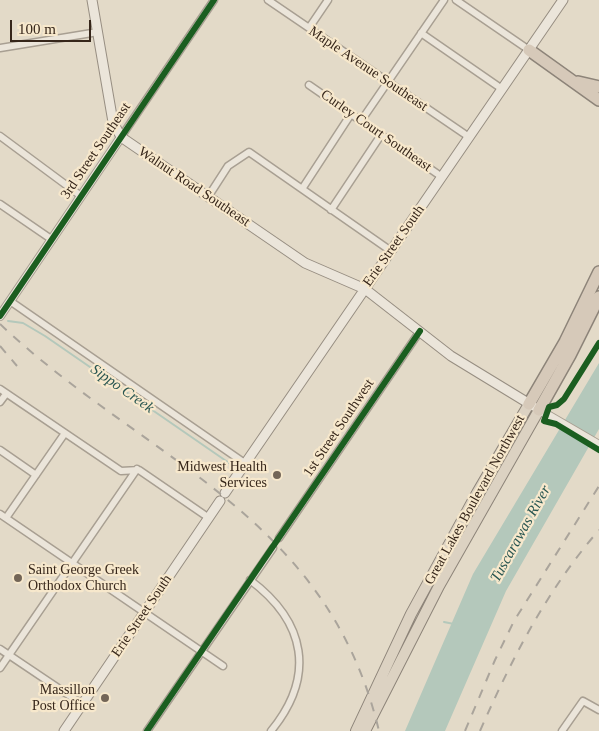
<!DOCTYPE html>
<style>
body{margin:0}
#map{position:relative;width:599px;height:731px;overflow:hidden;background:#e3dac8;font-family:Georgia,serif}
canvas{display:block}
.scale{position:absolute;left:10px;top:20px;width:81px;height:22px;box-sizing:border-box;border:2px solid #36261a;border-top:0;padding-left:6px;font-size:15px;line-height:18px;white-space:nowrap;color:#36261a;-webkit-text-stroke:4px #f7e8cc;paint-order:stroke}
</style>
<div id="map">
<canvas width="599" height="731"></canvas>
<div class="scale">100 m</div>
</div>
<script>
const c = document.querySelector('canvas').getContext('2d');
c.lineJoin = 'round';
function paint(path, color) { c.fillStyle = color; c.fill(path, 'evenodd'); }
function strokePath(path, color, width, dash) { c.strokeStyle = color; c.lineWidth = width; c.lineCap = dash ? 'butt' : 'round'; c.setLineDash(dash || []); c.stroke(path); }
function label(font, color, halo, rows, align = 'center') {
  c.font = font + ' Georgia,serif'; c.lineWidth = 4.5; c.setLineDash([]); c.textBaseline = 'middle'; c.strokeStyle = halo; c.fillStyle = color; for (const [text, x, y, turn = 0] of rows) {
    c.save(); c.translate(x, y); c.rotate((+turn || 0) * Math.PI / 180); c.textAlign = isNaN(turn) ? turn : align; if (halo) c.strokeText(text, 0, 0); c.fillText(text, 0, 0); c.restore();
  }
}
const water = new Path2D(`
 M599,363V429L506,591L445,731H405L473,574Z`);
const stream = new Path2D(`
 M8,321L23,323L45,336L232,465
 M444,622L454,624`);
const minor = new Path2D(`
 M268,0L469,137
 M456,0L529,50
 M309,28L328,0
 M421,33L502,89
 M0,48L98,32
 M309,85L442,177
 M361,121L444,0
 M0,136L81,196
 M121,137L214,0
 M302,189L351,114
 M208,197L228,166L249,152L391,251
 M0,204L51,239
 M331,210L381,135
 M10,301L246,464
 M0,389L121,471L139,470L209,518
 M0,402L6,394
 M0,450L36,475
 M0,514L223,666
 M6,518L65,433
 M279,538L420,331
 M250,580C306,622 316,676 271,731
 M0,649L82,704
 M0,668L137,469
 M147,731L273,548
 M562,731L583,701L599,710`);
const tertiary = new Path2D(`
 M0,316L121,137
 M539,410L599,445`);
const secondary = new Path2D(`
 M92,0L113,122L121,137L305,263L365,289L451,356L533,406
 M225,493L563,0
 M64,731L220,501`);
const trunk = new Path2D(`
 M356,731L411,614L477,493L529,404
 M365,731L439,586L539,410`);
const motorway = new Path2D(`
 M529,50L599,100
 M578,82L599,87
 M529,404L565,342L599,272
 M539,410L570,355L599,297`);
const rail = new Path2D(`
 M0,324C145,461 327,513 379,731
 M0,346L17,366
 M465,731L495,660L514,621L599,486
 M480,731C512,658 547,590 599,530`);
const cycleway = new Path2D(`
 M0,316L214,0
 M599,343L564,399L557,405L549,407L544,421L556,424L599,450
 M147,731L420,331`);
const markers = [
 [277,475,5,"#736557"],
 [18,578,5,"#736557"],
 [105,698,5,"#736557"]
];
const streetNames = [
 ["Maple Avenue Southeast",368,69,34],
 ["Curley Court Southeast",376,131,35],
 ["3rd Street Southeast",96,151,-56],
 ["Walnut Road Southeast",194,187,34],
 ["Erie Street South",394,246,-55],
 ["1st Street Southwest",339,428,-56],
 ["Great Lakes Boulevard Northwest",475,500,-61],
 ["Erie Street South",142,616,-56]
];
const poiNames = [
 ["Midwest Health",267,467],
 ["Services",267,483],
 ["Saint George Greek",28,570,"left"],
 ["Orthodox Church",28,586,"left"],
 ["Massillon",95,690],
 ["Post Office",95,706]
];
const waterNames = [
 ["Sippo Creek",122,389,35],
 ["Tuscarawas River",521,534,-61]
];
paint(water, '#b4c8bb');
strokePath(stream, '#b4c8bb', 2);
strokePath(minor, '#a89f92', 9);
strokePath(tertiary, '#a89f92', 10);
strokePath(secondary, '#978e82', 11);
strokePath(trunk, '#8d8479', 12);
strokePath(motorway, '#8d8479', 14);
strokePath(minor, '#ebe5da', 6);
strokePath(tertiary, '#ebe5da', 8);
strokePath(secondary, '#ebe5da', 9);
strokePath(trunk, '#dcd2c2', 10);
strokePath(motorway, '#d6c9b9', 11);
strokePath(rail, '#aaa49b', 2, [9, 9]);
strokePath(cycleway, '#1b5e20', 6);
for (const [x, y, r, color] of markers) { const dot = new Path2D(); dot.arc(x, y, r, 0, 2 * Math.PI); c.fillStyle = color; c.fill(dot); strokePath(dot, '#f7e8cc', 2); }
label('14px', '#36261a', '#f7e8cc', streetNames);
label('14px', '#36261a', '#f7e8cc', poiNames, 'right');
label('italic 15px', '#295651', '#f7e8cc', waterNames);
</script>
